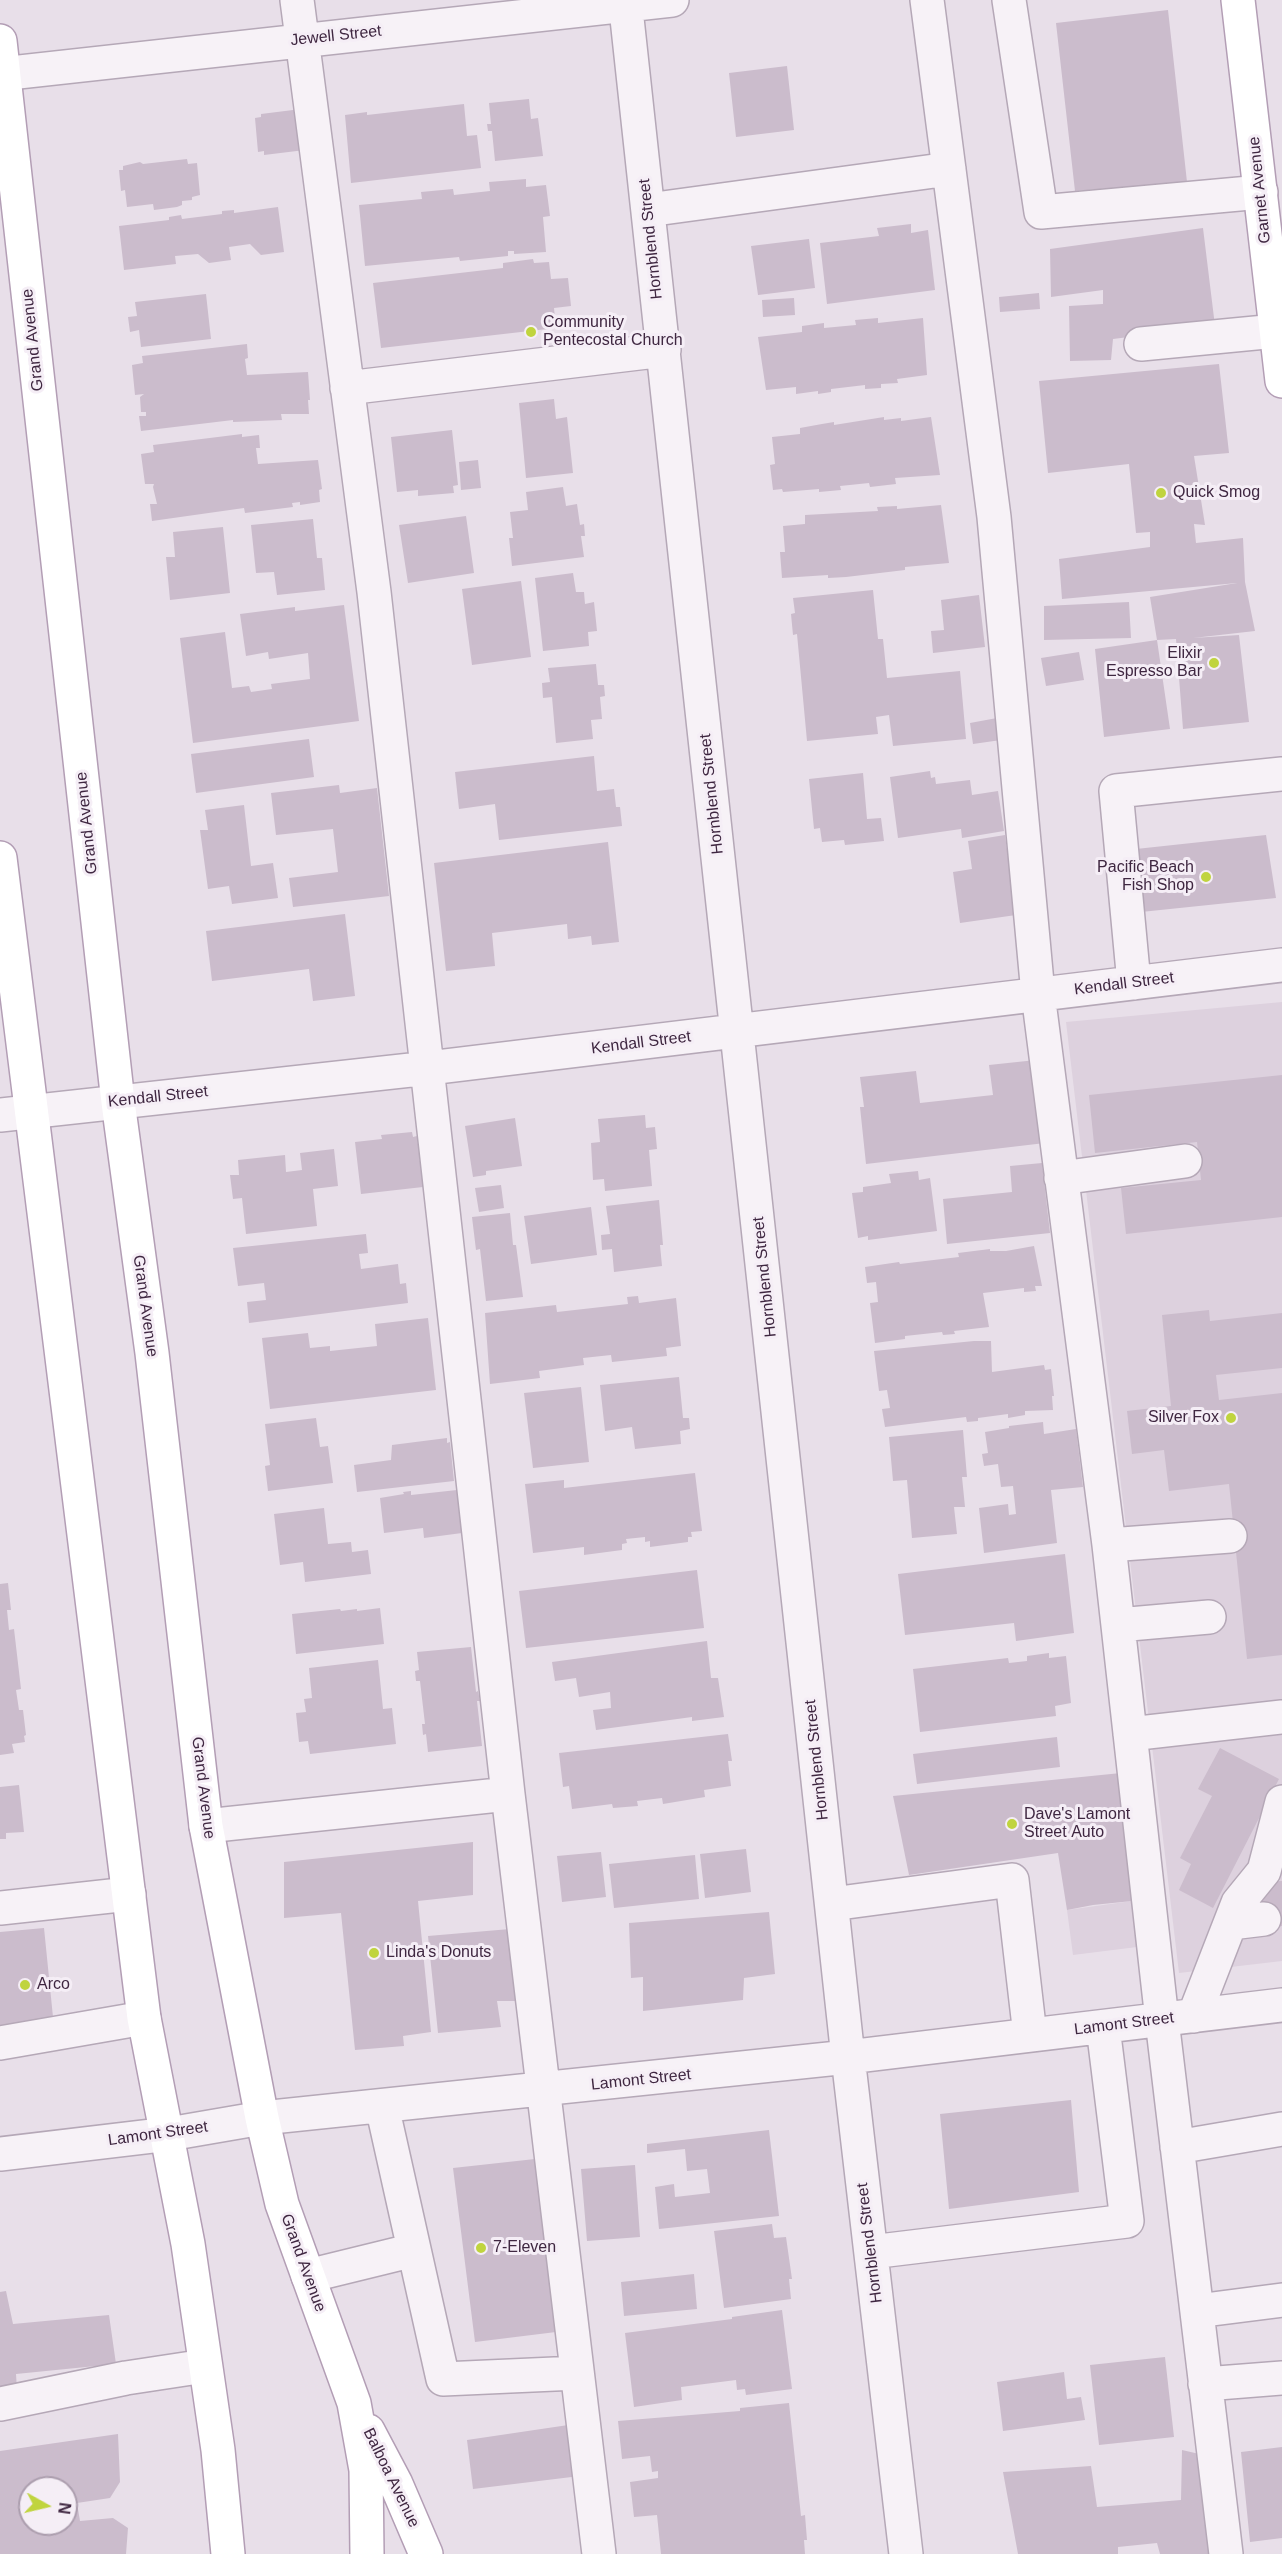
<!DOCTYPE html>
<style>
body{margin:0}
#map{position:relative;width:1282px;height:2554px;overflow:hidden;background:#e8dfe9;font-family:Arial,sans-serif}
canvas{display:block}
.north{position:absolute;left:18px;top:2476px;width:60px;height:60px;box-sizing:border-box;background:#f5eef6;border:2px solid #ac9eae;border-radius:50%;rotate:98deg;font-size:16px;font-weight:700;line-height:24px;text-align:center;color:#3f2741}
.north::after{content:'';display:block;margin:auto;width:21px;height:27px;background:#c0d43e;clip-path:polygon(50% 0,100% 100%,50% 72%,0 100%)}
</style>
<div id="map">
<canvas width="1282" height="2554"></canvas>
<div class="north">N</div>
</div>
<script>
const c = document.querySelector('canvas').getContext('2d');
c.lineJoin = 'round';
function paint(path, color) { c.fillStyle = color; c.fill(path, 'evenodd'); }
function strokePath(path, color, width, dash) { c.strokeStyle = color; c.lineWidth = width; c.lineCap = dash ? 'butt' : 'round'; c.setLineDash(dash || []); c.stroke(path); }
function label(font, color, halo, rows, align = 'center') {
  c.font = font + ' Arial,sans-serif'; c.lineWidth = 6; c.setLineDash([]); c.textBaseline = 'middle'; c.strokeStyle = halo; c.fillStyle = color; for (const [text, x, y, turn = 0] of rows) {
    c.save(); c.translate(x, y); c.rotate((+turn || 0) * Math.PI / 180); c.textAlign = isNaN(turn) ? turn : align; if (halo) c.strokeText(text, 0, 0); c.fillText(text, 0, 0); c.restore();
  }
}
const built = new Path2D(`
 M1282,1002V1961L1179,1973L1066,1022Z
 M1132,1901L1137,1947L1073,1955L1067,1910Z`);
const building = new Path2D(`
 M1168,10L1187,182L1075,191L1056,23Z
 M787,66L794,130L736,137L729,73Z
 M529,99L531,119L538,118L543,156L495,161L492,131H488L487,124H491L489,103Z
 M464,104L467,136L477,135L481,168L351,183L345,115L367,112V115Z
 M301,109L305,150L264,155V151L258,152L255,118L261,117V114Z
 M187,159L188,164L197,163L200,195L192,197V200L182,201V205L177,207L154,210L153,204L127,207L125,190L121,191L119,170H123V166L140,162L143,164Z
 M526,179V187L546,185L550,216L543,217L546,252L514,254V251H508V256L460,261L459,257L365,266L359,205L422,199L421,192L453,189L454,195L490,191L489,182Z
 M278,207L284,252L261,255L250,244L229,247L231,260L209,263L198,254L175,256L176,264L124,270L119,226L169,220V217L181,215L182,219L222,214V211L234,210V213Z
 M911,224V233L928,230L935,290L827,304L820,243L879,236L877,228Z
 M1203,228L1215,326L1113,339L1111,360L1070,361L1069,306L1103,304V290L1051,297L1050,249Z
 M809,239L815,288L758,295L751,246Z
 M533,259L534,263L549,262L551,279L568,278L571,306L554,308L556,328L381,348L373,283L503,268V263Z
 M1039,293L1040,309L1000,312L999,297Z
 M206,294L211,339L141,347L139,330L130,332L128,317L137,316L135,302Z
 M794,298L795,315L763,317L762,300Z
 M878,318V323L923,318L927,375L897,379L898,383L881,384V388L865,389V385L831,389V392L818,394V391L796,394V387L766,390L758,337L802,332V326L824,323V328L856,325L855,320Z
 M247,344L248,358L245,359L247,375L308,372L310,400H308L309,414H281L282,420L233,422V420L141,431L139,416H146V412H141L140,397L144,394L135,395L132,365L143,363L142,356Z
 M1219,364L1229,453L1194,456L1205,525L1194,524L1196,543L1243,538L1245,582L1255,631L1193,638L1239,635L1249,722L1183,729L1176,639L1157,640L1150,597L1237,583L1062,599L1059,559L1150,547V532L1136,533L1129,464L1048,473L1039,381Z
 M554,399L556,419L567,417L573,473L526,478L519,403Z
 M884,417V420L901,418V421L931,417L940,475L895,478L896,484L870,487L869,483L840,486L841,490L819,492V489L783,492L782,489L773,490L770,465L775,464L772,437L800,434V428L822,424L834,422V425Z
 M452,430L458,485L453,486L454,493L418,496V490L397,492L391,437Z
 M242,434V437L259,435L260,448H256L258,464L318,460L322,489L319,490L320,502L300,505V502L292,503L293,507L245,513L244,508L152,521L150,504H157L153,487L154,484H145L141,454L154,452L153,445Z
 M478,460L481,488L461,490L459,462Z
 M563,487L566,506L577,504L580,525L584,524L585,536H581L584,557L512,566L509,538H513L510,512L528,510L526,492Z
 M941,505L949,563L905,567V570L846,577L828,578V575L782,578L780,552H785L783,526L805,524V515L878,511L877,507L897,506V509Z
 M466,516L474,573L408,583L399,525Z
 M313,519L317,558H322L325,590L277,595L274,572L256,573L251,525Z
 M223,527L230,593L170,600L166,557H175L173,532Z
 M573,573L576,592H584L585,604L594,602L597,631L588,632L589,646L543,651L535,578Z
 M521,581L531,657L472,665L462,589Z
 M873,590L878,639H883L887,678L960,671L966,739L893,746L889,715L876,717L878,734L807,741L797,634L793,635L791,614L795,613L793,598Z
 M979,595L985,647L933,653L931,631L944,630L941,600Z
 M1129,602L1131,638L1044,640V606Z
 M344,605L359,721L193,743L180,638L225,632L232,688L249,686L251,692L272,689L271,684L310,679L308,653L269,659L268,652L246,656L240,614L295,607V611Z
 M1157,640L1170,729L1104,737L1095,649Z
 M1079,652L1084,680L1046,686L1041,658Z
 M596,664L598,685H604L605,696L600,697L602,719L591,720L593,739L556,743L552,697L543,698L542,683L550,682L548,668Z
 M997,718L1001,740L973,744L970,723Z
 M309,739L314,777L196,793L191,754Z
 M594,756L597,791L614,789L616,807H620L622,826L499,840L495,804L459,809L455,772Z
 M930,771L931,778L935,777L936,784L970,780L972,795L998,791L1004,831L962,838L961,829L898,838L890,777Z
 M863,773L867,819L881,818L884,841L845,845L844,840L822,842L820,828L814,829L809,779Z
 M339,785L340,793L377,788L389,896L293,907L289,878L338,872L333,829L276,835L271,793Z
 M244,805L251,866L273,863L278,898L232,904L229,886L208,889L200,830H208L205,810Z
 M1005,835L1016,915L960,923L953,872L972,869L968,841Z
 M1266,835L1276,898L1141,912L1136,849Z
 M608,842L619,942L592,945L591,936L568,939L567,924L492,933L495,966L446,971L434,863Z
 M345,914L355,996L313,1001L309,969L212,981L206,931Z
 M1036,1060L1045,1143L866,1164L860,1107H864L860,1077L916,1071L920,1103L993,1095L989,1065Z
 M1282,1075V1217L1126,1234L1121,1188L1201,1180L1197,1142L1095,1153L1089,1095Z
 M645,1115L646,1128L655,1127L657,1149L649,1150L652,1186L605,1191L604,1179L593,1180L591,1143L600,1142L598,1119Z
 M515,1118L522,1166L486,1171V1175L473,1177L465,1126Z
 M412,1132L413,1137L417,1136L423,1187L361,1194L355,1142L382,1139L381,1135Z
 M334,1149L338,1186L313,1189L317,1226L246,1234L242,1198L233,1199L230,1175H239L238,1160L285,1155L286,1172L302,1170L300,1153Z
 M1042,1163L1050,1233L947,1244L943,1199L1012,1192L1010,1166Z
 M918,1171L919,1180L930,1178L937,1231L868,1240V1236L858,1238L852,1193L863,1192V1187L891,1183L889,1174Z
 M501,1185L504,1208L479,1212L475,1188Z
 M659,1200L663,1245H660L662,1266L614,1272L612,1249L602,1250L601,1235L610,1234L606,1206Z
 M591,1207L597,1255L531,1264L524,1216Z
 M510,1213L513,1245H516L523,1297L486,1301L480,1249L476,1250L472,1217Z
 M366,1234L368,1253L359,1254L361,1269L398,1264L400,1284L406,1283L408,1303L249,1323L247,1302L266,1300L264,1283L238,1286L233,1248Z
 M1034,1246L1042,1286H1035L1036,1291L1024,1292V1288L983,1293L989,1327L954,1331L955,1334L943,1335L942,1332L905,1336V1339L875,1343L870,1303L878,1302L876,1282L867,1283L865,1267L899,1262L900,1264L959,1257L958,1253L990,1249V1251H1006Z
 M638,1296L639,1303L676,1298L681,1346L666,1348L667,1356L612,1362L611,1355L583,1358L584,1365L539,1371L540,1378L490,1384L485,1313L556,1305L557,1312L628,1304L627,1297Z
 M1209,1310L1210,1321L1282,1313V1368L1216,1375L1219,1400L1282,1393V1655L1247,1659L1229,1484L1169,1491L1164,1450L1132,1454L1127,1411L1171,1406L1162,1315Z
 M428,1318L436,1390L270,1409L262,1338L308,1333L310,1348L330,1346V1351L377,1346L375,1324Z
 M974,1341H991L992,1372L1044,1365L1045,1370L1051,1369L1054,1396H1052L1053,1410L1025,1411V1415L1008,1418V1414L978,1418V1421L967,1422L966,1417L885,1427L882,1409L890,1408L887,1390L879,1391L874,1351Z
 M679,1377L683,1418H689L690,1429L680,1431L681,1444L635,1449L632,1427L605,1431L600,1385Z
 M581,1387L589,1462L533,1468L524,1393Z
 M316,1418L320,1447L328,1446L333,1483L268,1491L265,1466L270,1465L265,1424Z
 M1043,1422L1044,1434L1076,1429L1083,1487L1051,1490L1057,1543L984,1553L979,1508L1008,1504L1009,1515L1016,1514L1013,1486L1001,1487L998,1464L984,1466L982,1454L988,1453L985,1432L1009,1428V1426Z
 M963,1430L967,1477H962L965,1507H954L957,1534L912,1538L907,1480L893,1481L889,1437Z
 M447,1438V1443L450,1442L454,1481L357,1492L354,1465L391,1460L392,1445Z
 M695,1473L702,1531L691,1532L692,1537H688V1542L650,1547V1541L645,1542V1537L626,1539L627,1543L622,1544V1550L584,1555V1547L533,1553L525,1484L564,1480V1488Z
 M457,1490L462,1533L424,1538L423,1528L384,1533L380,1498L404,1494L403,1492L411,1491V1495Z
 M324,1508L328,1544L351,1542L352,1552L368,1550L371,1574L305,1582L303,1562L280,1565L274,1514Z
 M1065,1554L1074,1633L1016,1641L1014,1623L905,1635L898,1574Z
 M697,1570L704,1628L526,1648L519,1591Z
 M8,1583L11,1610H7L9,1630L14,1629L21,1689L16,1690L19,1710H23L26,1735L24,1736L25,1742L12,1744L14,1753L0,1755V1584Z
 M380,1608L384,1644L296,1654L292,1614L340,1609L341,1611L357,1609V1611Z
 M707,1641L711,1678H718L724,1717L692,1721V1717L596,1730L593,1710L611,1708L610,1692L579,1697L576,1678L555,1681L552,1662Z
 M471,1647L476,1692L478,1691L480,1701H477L482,1746L428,1752L426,1734L423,1735L422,1724H425L420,1681H416L415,1671L419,1670L417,1652Z
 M1049,1653V1658L1066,1656L1071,1703L1055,1706L1056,1716L920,1732L913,1669L1008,1658L1009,1663L1027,1661V1656Z
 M378,1660L383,1709L392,1708L396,1744L310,1754L308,1741L299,1742L296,1713L306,1712L304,1699L312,1698L309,1668Z
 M728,1734L732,1761H728L731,1786L704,1790L705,1797L663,1804L662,1798L637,1801L638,1806L613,1808L612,1804L572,1809L569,1786L563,1787L559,1753Z
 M1057,1737L1060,1767L917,1784L913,1754Z
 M1220,1748L1279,1779L1213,1908L1179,1890L1191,1864L1180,1858L1212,1796L1198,1789Z
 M1121,1773L1132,1901L1093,1905L1067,1910L1058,1853L909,1875L893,1796Z
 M19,1785L24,1832L6,1833V1839H0V1787Z
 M473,1842V1895L418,1901L431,2032L403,2036L404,2046L355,2050L341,1913L284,1918V1862Z
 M746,1849L751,1892L705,1898L700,1854Z
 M601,1852L606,1897L562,1902L557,1856Z
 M695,1855L699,1899L614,1908L609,1864Z
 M1282,1881V1926L1264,1928L1261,1882Z
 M769,1912L775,1974L744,1978L743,2000L643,2011V1977L631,1978L629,1923Z
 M44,1928L54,2027L0,2032V1932Z
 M510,1929L518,2001H497L501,2027L438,2033L428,1936Z
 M1071,2100L1079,2192L949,2209L940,2114Z
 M769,2130L779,2216L659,2229L655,2187L674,2184L675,2197L710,2193L707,2169L687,2171L685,2149L647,2153V2144Z
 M535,2159L556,2332L475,2342L453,2168Z
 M635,2165L640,2237L587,2241L581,2169Z
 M772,2224L774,2238L786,2237L792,2279H789L791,2299L724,2308L714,2231Z
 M694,2274L697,2309L624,2316L621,2282Z
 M6,2291L13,2324L109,2315L116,2364L16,2374L17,2389L0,2391V2292Z
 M782,2310L792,2389L746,2395L745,2389L737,2390L736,2380L681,2387L682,2400L634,2407L625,2333L732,2319V2317Z
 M1165,2357L1174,2437L1099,2445L1090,2365Z
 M1064,2372L1067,2399L1081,2397L1085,2420L1003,2431L997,2382Z
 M789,2403L801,2516L805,2515L807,2540H804L805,2554H661L657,2515L634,2517L630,2482L658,2478V2471L652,2472L650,2456L622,2459L618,2421L740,2411V2408Z
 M575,2424L580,2476L473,2489L467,2440Z
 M118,2434L120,2482L110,2498L77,2503L80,2521L113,2518L128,2528L126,2554H0V2451ZM30,2488H66V2524H30Z
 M1282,2447V2538L1250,2542L1241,2452Z
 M1182,2450L1208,2456L1219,2554H1160L1157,2543L1118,2547V2554H1018L1003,2472L1091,2466L1097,2507L1181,2500Z`);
const minor = new Path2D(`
 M297,0L374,592L508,1794L599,2554
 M625,0L848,2057L906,2554
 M927,0L994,517L1038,994L1109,1545L1162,2020L1226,2554
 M1009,0L1041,212L1261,192
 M0,74L672,0
 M648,210L949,169
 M1141,344L1276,331
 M347,388L664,350
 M1134,983L1116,791L1282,774
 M0,1115L429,1068L1282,965
 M1061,1178L1185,1161
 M1109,1545L1230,1536
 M1118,1625L1209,1617
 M1130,1734L1282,1717
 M206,1826L508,1794
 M832,1904L1012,1880L1030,2035
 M0,1908L129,1894
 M1231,1923L1264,1919
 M1194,2016L1238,1903L1264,1871L1282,1802
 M0,2043L144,2018
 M382,2106L443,2379L577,2373
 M1177,2147L1282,2129
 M0,2154L169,2134L262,2118L848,2057L1282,2005
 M871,2252L1127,2221L1103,2027
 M308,2276L414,2250
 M1197,2311L1282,2300
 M1205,2384L1282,2378
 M0,2404L126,2378L205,2366`);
const major = new Path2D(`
 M1238,0L1282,381
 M0,41L118,1102L152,1353L206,1826L262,2118L282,2204L354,2403L366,2470L367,2554
 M0,858L144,2018L188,2244L218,2450L228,2554
 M368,2431L396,2484L426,2554`);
const markers = [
 [531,332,6,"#c0d43e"],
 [1161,493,6,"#c0d43e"],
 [1214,663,6,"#c0d43e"],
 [1206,877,6,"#c0d43e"],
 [1231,1418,6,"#c0d43e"],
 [1012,1824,6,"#c0d43e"],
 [374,1953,6,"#c0d43e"],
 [25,1985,6,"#c0d43e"],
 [481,2248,6,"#c0d43e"]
];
const streetNames = [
 ["Jewell Street",336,36,-6],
 ["Garnet Avenue",1260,190,-96],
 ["Hornblend Street",651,239,-96],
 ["Grand Avenue",33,340,-96],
 ["Hornblend Street",712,794,-96],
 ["Grand Avenue",87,823,-96],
 ["Kendall Street",1124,984,-7],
 ["Kendall Street",641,1043,-7],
 ["Kendall Street",158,1097,-6],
 ["Hornblend Street",765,1277,-96],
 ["Grand Avenue",145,1306,82],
 ["Hornblend Street",817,1760,-96],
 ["Grand Avenue",203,1788,83],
 ["Lamont Street",1124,2024,-7],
 ["Lamont Street",641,2080,-6],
 ["Lamont Street",158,2134,-8],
 ["Hornblend Street",870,2243,-97],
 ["Grand Avenue",303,2263,70],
 ["Balboa Avenue",391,2478,64]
];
const poiNames = [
 ["Community",543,323],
 ["Pentecostal Church",543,341],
 ["Quick Smog",1173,493],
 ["Elixir",1202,654,"right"],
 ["Espresso Bar",1202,672,"right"],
 ["Pacific Beach",1194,868,"right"],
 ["Fish Shop",1194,886,"right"],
 ["Silver Fox",1219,1418,"right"],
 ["Dave's Lamont",1024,1815],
 ["Street Auto",1024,1833],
 ["Linda's Donuts",386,1953],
 ["Arco",37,1985],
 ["7-Eleven",493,2248]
];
paint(built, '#ddd1de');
paint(building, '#cbbccc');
strokePath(minor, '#b5a8b7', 36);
strokePath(major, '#b39eb5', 36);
strokePath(minor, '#f7f2f7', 33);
strokePath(major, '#fff', 33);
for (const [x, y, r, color] of markers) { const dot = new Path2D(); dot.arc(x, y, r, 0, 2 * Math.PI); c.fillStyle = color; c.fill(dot); strokePath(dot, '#f5eef6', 2); }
label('16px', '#3f2741', '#f5eef6', streetNames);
label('16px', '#3f2741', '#f5eef6', poiNames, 'left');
</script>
